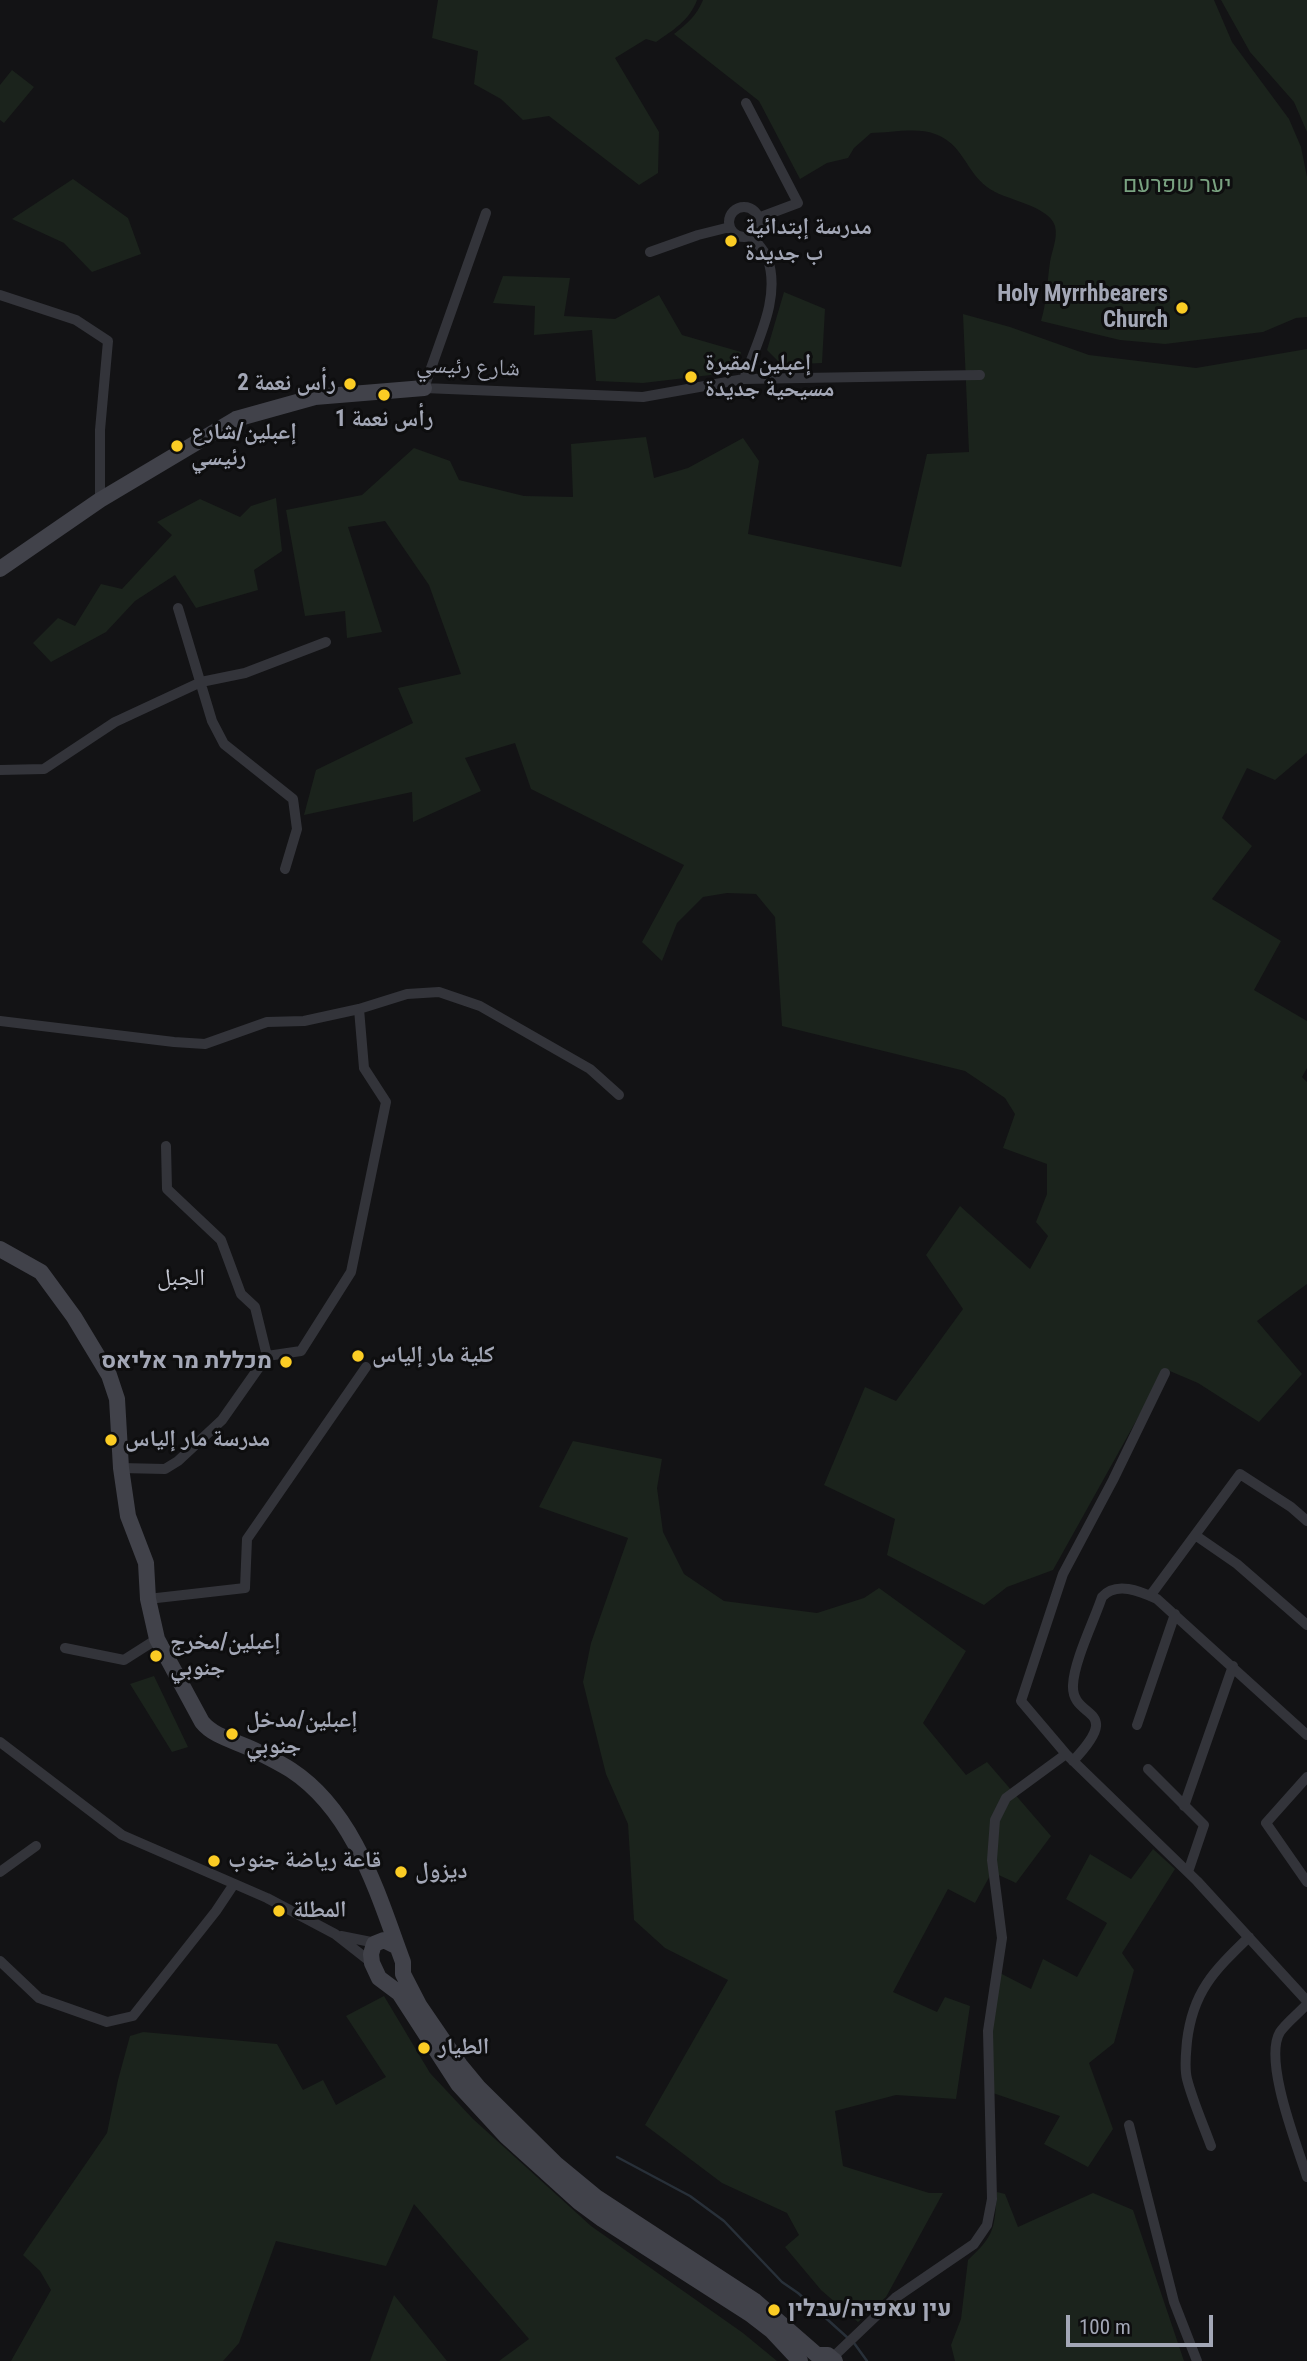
<!DOCTYPE html>
<meta charset="utf-8">
<style>
body{margin:0}
#map{position:relative;width:1307px;height:2361px;overflow:hidden;background:#131315;font-family:"Roboto Condensed",sans-serif}
canvas{display:block}
.scale{position:absolute;left:1066px;top:2315px;width:147px;height:32px;box-sizing:border-box;border:4px solid #a3a7b6;border-top:0;padding-left:9px;font-size:21px;line-height:24px;white-space:nowrap;color:#a3a7b6;-webkit-text-stroke:5px #0e0e0f;paint-order:stroke}
</style>
<div id="map">
<canvas width="1307" height="2361"></canvas>
<div class="scale">100 m</div>
</div>
<script>
const c = document.querySelector('canvas').getContext('2d');
c.lineJoin = 'round';
function paint(path, color) { c.fillStyle = color; c.fill(path, 'evenodd'); }
function strokePath(path, color, width, dash) { c.strokeStyle = color; c.lineWidth = width; c.lineCap = dash ? 'butt' : 'round'; c.setLineDash(dash || []); c.stroke(path); }
function label(font, color, halo, rows, align = 'center') {
  c.font = font + ' "Roboto Condensed","Noto Naskh Arabic",Heebo,sans-serif'; c.lineWidth = 6; c.setLineDash([]); c.textBaseline = 'middle'; c.strokeStyle = halo; c.fillStyle = color; for (const [text, x, y, turn = 0] of rows) {
    c.save(); c.translate(x, y); c.rotate((+turn || 0) * Math.PI / 180); c.textAlign = isNaN(turn) ? turn : align; if (halo) c.strokeText(text, 0, 0); c.fillText(text, 0, 0); c.restore();
  }
}
const green = new Path2D(`
 M438,0H697C690,20 672,31 656,42L646,39L615,58L659,132L658,173L639,185L549,116L523,120L501,99L474,84L478,51L432,38Z
 M703,0H1214L1232,42L1289,119L1301,147L1307,177V317L1296,318L1263,332L1165,344L1120,340L1041,321C1047,301 1047,283 1050,262C1052,250 1058,238 1055,226C1049,205 1003,200 987,187C965,170 963,144 935,134C917,127 890,133 871,133L854,148L848,158L827,163L800,179L759,101L674,34C687,24 697,15 703,0Z
 M1221,0H1307V132L1294,102L1250,52Z
 M12,70L34,87L4,123L0,120V85Z
 M73,179L128,218L141,254L92,272L64,243L12,219Z
 M503,276L570,278L564,316L615,319L659,295L682,335L741,352L736,372L643,383L596,381L592,330L534,335L535,306L493,303Z
 M784,292L825,309L822,363L782,365L767,350Z
 M963,314L1010,327L1089,355L1196,368L1307,349V753L1275,780L1247,768L1222,818L1252,846L1212,899L1281,941L1254,990L1307,1021V1068L1302,1077L1307,1082V1284L1257,1321L1302,1374L1259,1422L1198,1383L1165,1369L1053,1570L1007,1587L984,1605L887,1555L895,1519L824,1485L865,1387L896,1401L963,1309L926,1255L960,1206L1030,1269L1048,1236L1036,1222L1047,1194V1164L1003,1148L1015,1114L1005,1098L965,1071L782,1026L775,917L756,894L727,893L703,897L677,923L662,961L642,942L684,865L531,789L515,743L465,758L481,791L413,822L412,792L304,815L316,770L413,723L398,688L461,674L429,585L385,521L348,527L382,632L347,638L345,611L305,616L286,510L362,495L414,448L450,461L459,480L524,496L573,497L571,444L646,437L654,478L688,468L743,438L759,461L748,534L901,567L927,454L969,452Z
 M276,498L282,551L254,570L258,590L196,608L175,575L135,601L106,632L51,662L33,643L58,618L75,626L101,584L122,589L172,535L157,522L200,499L240,517L251,506Z
 M573,1441L662,1459L657,1488L663,1532L684,1574L724,1601L817,1613L864,1598L879,1588L966,1651L923,1723L966,1775L987,1762L1051,1836L1016,1883L992,1872L975,1903L948,1889L893,1992L937,2012L945,1997L970,2006L956,2099L896,2095L835,2111L843,2166L929,2193H943L886,2297L858,2322L821,2290L785,2247L799,2235L787,2213L722,2183L645,2125L728,1980L665,1948L634,1920L628,1824L606,1774L583,1682L591,1643L628,1538L539,1507Z
 M154,1676L188,1747L172,1752L130,1684Z
 M1153,1849L1175,1869L1122,1953L1134,1970L1114,2043L1089,2063L1113,2129L1088,2167L1044,2144L1060,2116L993,2093L990,2074L996,1971L1031,1989L1043,1959L1077,1977L1107,1923L1066,1899L1090,1854L1131,1879Z
 M384,1996L430,2073L473,2119L591,2226L743,2333L777,2361H499L529,2339L414,2204L386,2266L276,2241L239,2343L223,2361H11L51,2290L40,2271L23,2255L107,2133L118,2080L130,2036L143,2032L277,2044L303,2090L323,2080L336,2105L386,2077L346,2016Z
 M997,2192L1005,2194L1018,2227L1093,2193L1133,2210L1184,2361H955L951,2345L961,2319L968,2260C996,2234 994,2228 997,2192Z
 M394,2295L447,2361H370Z`);
const stream = new Path2D(`
 M617,2157L690,2196L724,2221L782,2282L798,2293L849,2339
 M854,2343L867,2361`);
const street = new Path2D(`
 M746,103L798,203L758,218
 M729 222a15 15 0 1 1 30 0a15 15 0 1 1-30 0Z
 M486,213L424,388L643,397L744,379L980,375
 M650,252L698,235L730,227
 M0,295L76,320L108,341L100,430V500
 M744,379C757,341 782,297 767,257C763,249 756,242 751,235
 M178,608L212,721L224,744L293,799L297,829L285,869
 M0,770L44,769L115,722L201,682L245,673L326,642
 M0,1021L174,1042L205,1044L267,1022L304,1021L359,1009L407,994L439,992L480,1006L590,1069L619,1095
 M267,1356L301,1351L351,1272L386,1102L364,1068L359,1009
 M1165,1373L1113,1480L1063,1574L1021,1701L1066,1754L1197,1881L1307,2001
 M121,1468L165,1469L178,1461L222,1420L267,1356L255,1307L241,1294L221,1240L167,1189L166,1146
 M1195,1535L1237,1564L1307,1625
 M1150,1596L1240,1474L1291,1507L1307,1521
 M148,1599L245,1588L247,1539L366,1367
 M65,1648L124,1660L157,1639
 M1137,1725L1175,1614
 M0,1742L122,1835L267,1898L335,1934L372,1963
 M1073,1761C1126,1705 1071,1721 1073,1685C1074,1661 1094,1621 1102,1597C1116,1581 1140,1591 1157,1599L1307,1735
 M1148,1769L1204,1825L1188,1872
 M1307,1777L1266,1823L1307,1882
 M1184,1806L1233,1666
 M0,1872L36,1846
 M341,1936L376,1943
 M0,1961L39,1998L107,2022L133,2016L216,1911L234,1884
 M1307,2004C1299,2013 1287,2022 1280,2032C1263,2060 1297,2145 1307,2177
 M1129,2125L1174,2302L1197,2361
 M1211,2146C1203,2124 1193,2102 1187,2079C1184,2067 1186,2054 1187,2041C1193,1991 1214,1971 1249,1937
 M832,2358L895,2298L974,2244L987,2225L992,2199L988,2031L1002,1938L992,1860L995,1820L1006,1798L1066,1754`);
const secondary = new Path2D(`
 M0,569L100,500L236,419L315,397L424,388
 M0,1249L41,1272L74,1317L109,1375L117,1399L121,1468L128,1516L146,1563L148,1599L157,1639L202,1722C214,1737 236,1741 254,1750C266,1756 280,1763 291,1770C355,1812 378,1895 403,1962V1974L419,2005L460,2065L479,2088L556,2164L596,2197L755,2301L817,2355H828L835,2361
 M396,1946L384,1940L374,1944L371,1954L372,1963L379,1978L399,1993L458,2084L506,2136L579,2202L602,2219L750,2314L772,2331L800,2361`);
const markers = [
 [731,241,7,"#fbcc24"],
 [1182,308,7,"#fbcc24"],
 [691,377,7,"#fbcc24"],
 [350,384,7,"#fbcc24"],
 [384,395,7,"#fbcc24"],
 [177,446,7,"#fbcc24"],
 [358,1356,7,"#fbcc24"],
 [286,1362,7,"#fbcc24"],
 [111,1440,7,"#fbcc24"],
 [156,1656,7,"#fbcc24"],
 [232,1734,7,"#fbcc24"],
 [214,1861,7,"#fbcc24"],
 [401,1872,7,"#fbcc24"],
 [279,1911,7,"#fbcc24"],
 [424,2048,7,"#fbcc24"],
 [774,2310,7,"#fbcc24"]
];
const parkNames = [
 ["יער שפרעם",1177,186]
];
const poiNames = [
 ["مدرسة إبتدائية",745,228],
 ["ب جديدة",745,254],
 ["Holy Myrrhbearers",1168,295,"right"],
 ["Church",1168,321,"right"],
 ["إعبلين/مقبرة",705,364],
 ["مسيحية جديدة",705,390],
 ["رأس نعمة 2",336,384,"right"],
 ["رأس نعمة 1",384,420,"center"],
 ["إعبلين/شارع",191,433],
 ["رئيسي",191,459],
 ["كلية مار إلياس",372,1356],
 ["מכללת מר אליאס",272,1362,"right"],
 ["مدرسة مار إلياس",125,1440],
 ["إعبلين/مخرج",170,1643],
 ["جنوبي",170,1669],
 ["إعبلين/مدخل",246,1721],
 ["جنوبي",246,1747],
 ["قاعة رياضة جنوب",228,1861],
 ["ديزول",415,1872],
 ["المطلة",293,1911],
 ["الطيار",438,2048],
 ["עין עאפיה/עבלין",788,2310]
];
const streetNames = [
 ["شارع رئيسي",468,368,2]
];
const neighbourhoodNames = [
 ["الجبل",181,1279]
];
paint(green, '#1b231c');
strokePath(stream, '#283039', 2.5);
strokePath(street, '#33343a', 10);
strokePath(secondary, '#41424a', 16);
for (const [x, y, r, color] of markers) { const dot = new Path2D(); dot.arc(x, y, r, 0, 2 * Math.PI); c.fillStyle = color; c.fill(dot); strokePath(dot, '#0e0e0f', 2.5); }
label('23px', '#79a280', '#0e0e0f', parkNames);
label('bold 23px', '#a3a7b6', '#0e0e0f', poiNames, 'left');
label('23px', '#a3a7b6', '#0e0e0f', streetNames);
label('24px', '#c5c7d2', '#0e0e0f', neighbourhoodNames);
</script>
